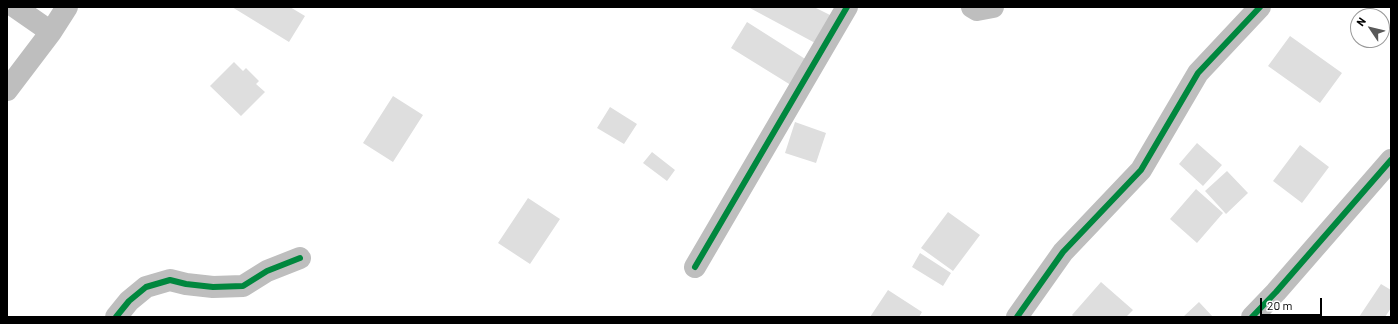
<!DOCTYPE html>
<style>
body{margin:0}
#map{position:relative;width:1398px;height:324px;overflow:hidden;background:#fff;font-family:Barlow,sans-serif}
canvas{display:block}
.frame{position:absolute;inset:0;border:8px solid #000;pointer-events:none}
.north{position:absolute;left:1350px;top:8px;width:40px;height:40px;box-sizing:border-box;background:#fff;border:1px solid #999;border-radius:50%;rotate:305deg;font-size:11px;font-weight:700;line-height:16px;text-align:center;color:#000}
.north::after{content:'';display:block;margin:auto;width:14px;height:18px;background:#595959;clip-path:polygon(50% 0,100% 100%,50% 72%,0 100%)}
.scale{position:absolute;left:1260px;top:298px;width:62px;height:18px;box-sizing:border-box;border:2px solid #000;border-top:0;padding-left:5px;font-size:12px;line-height:14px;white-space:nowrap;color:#000;-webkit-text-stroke:3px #fff;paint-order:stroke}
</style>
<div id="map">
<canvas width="1398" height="324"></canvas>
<div class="frame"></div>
<div class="north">N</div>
<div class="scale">20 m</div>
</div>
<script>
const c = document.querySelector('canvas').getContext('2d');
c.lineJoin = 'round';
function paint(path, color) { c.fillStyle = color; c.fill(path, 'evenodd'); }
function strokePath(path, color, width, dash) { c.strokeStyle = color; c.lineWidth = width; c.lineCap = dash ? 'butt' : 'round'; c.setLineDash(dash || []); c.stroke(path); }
const building = new Path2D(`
 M232,7H290L305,16L289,42Z
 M748,7H814L832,16L817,44Z
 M747,22L810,62L794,87L731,48Z
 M1290,36L1342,73L1320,103L1268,66Z
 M234,62L243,71L246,68L259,81L256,84L265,92L241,116L210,86Z
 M393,96L423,115L393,162L363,143Z
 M610,107L637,124L624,144L597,128Z
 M795,122L826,133L816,163L785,153Z
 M1197,143L1222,165L1203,186L1179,164Z
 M1300,145L1329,167L1302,203L1273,181Z
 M652,152L675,170L667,181L643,163Z
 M1227,171L1248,193L1226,214L1205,191Z
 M1196,189L1223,213L1197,243L1170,219Z
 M528,198L560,219L530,264L498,243Z
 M948,212L980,235L953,271L921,248Z
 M920,253L951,273L943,286L912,267Z
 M1101,282L1133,310L1126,317H1074L1072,315Z
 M1381,284L1391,290V308L1385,317H1359Z
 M888,290L922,312L919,317H870Z
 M1199,302L1213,317H1183Z`);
const minor = new Path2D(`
 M15,7L51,32
 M972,7L977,10L993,7
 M7,90L51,32L67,7
 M695,267L847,7
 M116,317L129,301L146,287L170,280L186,284L213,287L243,286L267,271L300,258
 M1017,317L1063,252L1141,170L1198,73L1260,7
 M1252,317L1276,292L1391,160`);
const cycleway = new Path2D(`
 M695,267L847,7
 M116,317L129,301L146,287L170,280L186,284L213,287L243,286L267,271L300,258
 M1017,317L1063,252L1141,170L1198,73L1260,7
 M1252,317L1276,292L1391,160`);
paint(building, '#dedede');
strokePath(minor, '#bebebe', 22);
strokePath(cycleway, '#00873e', 6);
</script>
